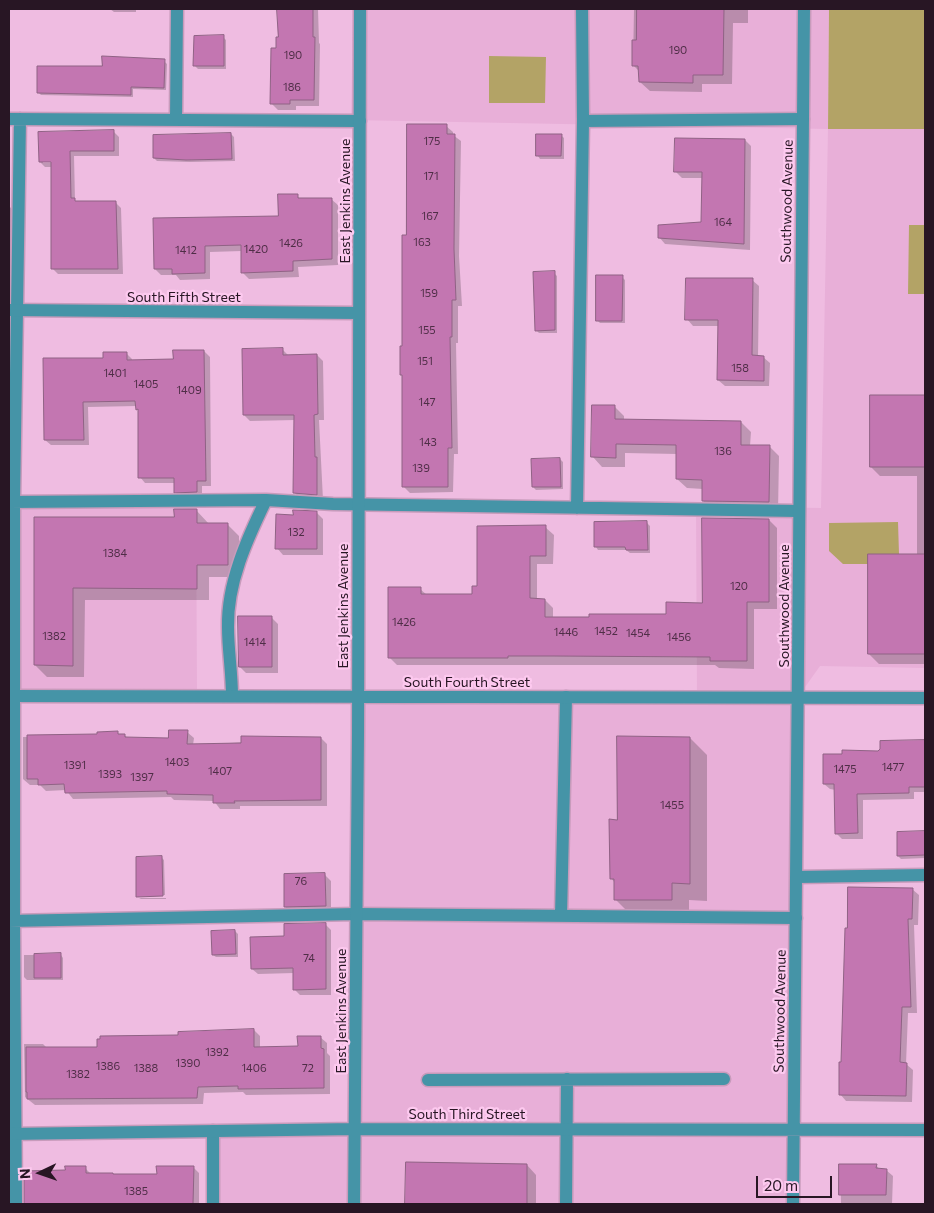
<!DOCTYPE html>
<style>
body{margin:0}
#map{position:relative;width:934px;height:1213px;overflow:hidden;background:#efbce1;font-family:Commissioner,sans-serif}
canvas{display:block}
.frame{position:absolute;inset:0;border:10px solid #281624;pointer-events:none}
.north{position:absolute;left:15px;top:1148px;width:50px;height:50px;-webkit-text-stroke:4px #fdc9ef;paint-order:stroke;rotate:267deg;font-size:14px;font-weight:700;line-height:20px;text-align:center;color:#281624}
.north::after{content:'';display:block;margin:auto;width:18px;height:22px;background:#281624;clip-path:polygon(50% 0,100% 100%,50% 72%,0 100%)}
.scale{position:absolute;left:756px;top:1176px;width:76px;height:22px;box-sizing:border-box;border:2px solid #281624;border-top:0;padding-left:6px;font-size:15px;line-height:18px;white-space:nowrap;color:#281624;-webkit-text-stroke:4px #fdc9ef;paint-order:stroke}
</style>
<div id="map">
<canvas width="934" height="1213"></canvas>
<div class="frame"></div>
<div class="north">N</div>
<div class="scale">20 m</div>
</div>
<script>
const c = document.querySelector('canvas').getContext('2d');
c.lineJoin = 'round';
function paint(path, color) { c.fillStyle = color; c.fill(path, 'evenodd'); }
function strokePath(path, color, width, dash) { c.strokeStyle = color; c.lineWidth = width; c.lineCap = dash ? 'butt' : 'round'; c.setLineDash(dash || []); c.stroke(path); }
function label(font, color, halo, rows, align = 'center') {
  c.font = font + ' Commissioner,sans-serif'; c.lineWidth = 4.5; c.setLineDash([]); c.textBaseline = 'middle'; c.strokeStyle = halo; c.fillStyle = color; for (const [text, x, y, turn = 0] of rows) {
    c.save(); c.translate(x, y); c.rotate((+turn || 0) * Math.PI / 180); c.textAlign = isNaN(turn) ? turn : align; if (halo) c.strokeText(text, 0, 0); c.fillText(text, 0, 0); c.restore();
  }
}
const built = new Path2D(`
 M353,9H829L828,129H925V668L820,666L798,697L792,1204H210V1129L351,1128L357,705L697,698L696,506L821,508L828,129L351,120Z
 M9,498H196L197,691L9,692Z`);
const green = new Path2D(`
 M829,9H925V129H828Z
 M489,56L546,57L545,103H489Z
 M909,225H925V294H908Z
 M898,522L899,554H868V564H843L829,551V523Z`);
const shadow = new Path2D(`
 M110,9H136V12H114Z
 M278,9H318L319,43L320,44L319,106H296V110H278L272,104L279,38Z
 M634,9H748V23H733L732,84H702V92L650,91L640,82V72L633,65Z
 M223,37L226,40V69H198L195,66Z
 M164,61L167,64L166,90L133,89V97L41,95L38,92L103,67Z
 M446,126L453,132V135L461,141L459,256L462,306H458V343H456L458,454H454L453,492L410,493L403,486L404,377L401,374L407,236Z
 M113,131L119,137V156H74L75,201L77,202L116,203L121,208L123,274H58L52,268L53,167H45L40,162ZM43,161L58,163H43Z
 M231,134L234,137L235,161L190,162L157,161L154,158Z
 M561,135L564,138V159H540L538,156Z
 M745,140L751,146L750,250L665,244L659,237L703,224V178H682L676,172Z
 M297,196L300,199H331L338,205V265L298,267L299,277L249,279L242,272V251L210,252V279L180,280L176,275H161L155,269V220L279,218Z
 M9,206L12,209V277H9Z
 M554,273L557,276V333H539L536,330Z
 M622,277L625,280V323H600L597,320Z
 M752,280L759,286L758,357H763L770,363L769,386H725L718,380L719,326H693L687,319Z
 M282,349L289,356L317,355L323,361L324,420H319L323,500L300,499L295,493V420L250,421L244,415Z
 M204,351L210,357L211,486H202V498H181L175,492V483H145L140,477V412L137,409V406L88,407L89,445H51L45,440L104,359L126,353L132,359V361L175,360Z
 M871,396H925V664H879L869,654L917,555V476H880L871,467Z
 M614,406L624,416V421L741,422L751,432L750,446H769L779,456L778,512L713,511L703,501V489L687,488L677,479V454L625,453V467H602L593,457Z
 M560,459L563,462V489L536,490L533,487Z
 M196,510L209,524H227L239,536V577H209V600H85L84,677H47L35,665V518H175Z
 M316,512L323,519V555H283L277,548L295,516Z
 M769,520L777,528V609H754V669L719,668L715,665H397L389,657L420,589L427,595H473L478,588L545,527L554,535L553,564H537V600H545L553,608V618L667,615L703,604Z
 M647,523L650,526V553H630L626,550H598L596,547Z
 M271,617L278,624V673H246L240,667Z
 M187,732L194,738L193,745L321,738L327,744V806H240V809H220L214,801L174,800L171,797L73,799L66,790L46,791L40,785H30L23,779V737L98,735L117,733L120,735H124L128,738L170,739Z
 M690,738L707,755V901L689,900V917H633L615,899V883L611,878L619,821Z
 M925,741V792H914V799L863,800V839H842L836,833V790L830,789L824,784L882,750V742Z
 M898,833H925V858L901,859L898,856Z
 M161,857L164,860L165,895H139V897L138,896Z
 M325,875L331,881V912L292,913L285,907Z
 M912,889L919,895L918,925H914L917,1013H908L906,1064L913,1070L912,1102L846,1101L840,1094L842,1063Z
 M139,898H166V899H141Z
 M325,924L331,930V995H300L294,989V973L258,974L252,969L286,937Z
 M235,931L238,934V957H216L213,955Z
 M24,955H61L63,958V980H27L24,977Z
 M254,1030L260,1036V1048L299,1047L320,1037L327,1043V1053L330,1056V1094L246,1095L243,1092L204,1093L203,1104L35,1105L25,1097L24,1044H43L47,1048H99L179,1036Z
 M407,1163L527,1165L536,1175V1204H406Z
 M840,1165H876L880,1170H886L893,1176L892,1204H841Z
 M193,1167L199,1173V1204H25V1172L66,1171L85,1168L91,1174L158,1175Z
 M9,1175L13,1179V1204H9Z`);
const building = new Path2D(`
 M277,9H313V37H315L314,100H290V104H270L271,48H276V37H278Z
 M637,9H724L723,75H693V83L639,82L638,66H632V40H636Z
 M224,35V66H193L194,36Z
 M102,56L165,59L164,88L131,87V95L37,93V66H102Z
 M407,124H447V134H455L454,249L456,300H452V337H450L452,448H448V487H402V375H400V346H402V235H406Z
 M114,130V151H70L71,198H75V201H116L118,269H51V162H39L38,132Z
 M231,133L232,159L186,160L153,158V135Z
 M536,134H562L561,156H536Z
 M675,138L745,139L744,244L658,238V225L701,222L702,172H674Z
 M278,194H298V198H332V259L293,261V271L241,273V245L205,246V273L172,274V269H154L153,218L278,216Z
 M555,271V330L535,331L533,272Z
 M596,275H623L622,321H596Z
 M686,278H753L752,355L764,356V381L717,380L718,320H685Z
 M283,348V355L317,354L318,414L314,415L315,457H317V495L293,493L294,415H243L242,349Z
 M173,350H204L206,481H197V492L174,493V478H138V409L136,410L135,401L83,402L84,440H44L43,358H103V352H127V360L173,359Z
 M870,395H925V467H870Z
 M592,405H615V419L741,421V445H770L769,502L702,501V480L676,479V445L616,444V458L591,457Z
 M560,458L561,487H532L531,459Z
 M174,509H197V523H228V565H197V589L73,588V666L34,665V517H174Z
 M293,510L317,511V549H275L276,514L293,515Z
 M702,518L769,519V602H747V661H710V657L553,656H508V658H388V587H421V594H472V586H477V526L546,525V556H530V598L545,599V617H589V614H666V602L702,603Z
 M647,521L648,550H626L625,547H594V522Z
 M868,554H925V654H868Z
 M238,616H272V667H239Z
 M169,730H188L187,744L241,743V736L321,737V800L234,801L235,803H213V795L167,794V791L65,793L64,784L38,785V779H27V735L97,734V732L118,731V734H125V737L168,738Z
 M617,736L690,737V884L672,883V900H614V879H610L609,819L617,820Z
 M925,740V787H909V793L857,794L858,833L835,834L834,784H823V754H842V750L878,751L880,749V741Z
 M925,831V855L897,856V832Z
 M162,856L163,896L136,897V857Z
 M325,873L326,906L284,907V874Z
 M848,887L913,888L912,919H908L911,1007H902L900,1062L907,1063L906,1096L839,1095V1062H841L845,928H847Z
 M326,923V989L293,990V968L251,969L250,937L284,936V924Z
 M235,930L236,954L212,955L211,931Z
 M61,953V978H34V954Z
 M254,1029V1047L298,1046L297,1036H321V1048L324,1049V1088L238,1089V1086L198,1087L197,1098L27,1099V1092H26V1047H97V1039H100V1036L178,1035V1032Z
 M406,1162L527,1164V1204H405Z
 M839,1164H877L876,1168L887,1169L886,1195H839Z
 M65,1166H86V1173H113V1174H157L156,1166H194L193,1204H24V1171L65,1170Z`);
const service = new Path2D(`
 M582,9L583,121
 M9,119L360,121
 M176,120L177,9
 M9,502L266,500L333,504L799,511
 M577,508L583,121L803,119
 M232,696C232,673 228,650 228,627C227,583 247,539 266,500
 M797,877L925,875
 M561,916L566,697
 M9,921L356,914L796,918
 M428,1080L724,1079
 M16,1204L14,921V501L20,119
 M213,1204V1131
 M566,1204L567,1079`);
const minor = new Path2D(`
 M9,310L359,313
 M9,696L925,698
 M9,1134L355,1129L925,1130
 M354,1204L358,735L360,9
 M793,1204L804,9`);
const numberNames = [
 ["190",678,50],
 ["190",293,55],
 ["186",292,87],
 ["175",432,141],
 ["171",431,176],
 ["167",430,216],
 ["164",723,222],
 ["163",422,242],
 ["1426",291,243],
 ["1420",256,249],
 ["1412",186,250],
 ["159",429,293],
 ["155",427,330],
 ["151",425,361],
 ["158",740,368],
 ["1401",115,373],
 ["1405",146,384],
 ["1409",189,390],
 ["147",427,402],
 ["143",428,442],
 ["136",723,451],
 ["139",421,468],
 ["132",296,532],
 ["1384",115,553],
 ["120",739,586],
 ["1426",404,622],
 ["1452",606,631],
 ["1446",566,632],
 ["1454",638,633],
 ["1382",54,636],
 ["1456",679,637],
 ["1414",255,642],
 ["1403",177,762],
 ["1391",75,765],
 ["1477",893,767],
 ["1475",845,769],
 ["1407",220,771],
 ["1393",110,774],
 ["1397",142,777],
 ["1455",672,805],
 ["76",301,881],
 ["74",309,958],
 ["1392",217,1052],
 ["1390",188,1063],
 ["1386",108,1066],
 ["1388",146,1068],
 ["1406",254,1068],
 ["72",308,1068],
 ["1382",78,1074],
 ["1385",136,1191]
];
const streetNames = [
 ["East Jenkins Avenue",345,201,-90],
 ["Southwood Avenue",787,201,-89],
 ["South Fifth Street",184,297],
 ["East Jenkins Avenue",343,606,-90],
 ["Southwood Avenue",784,606,-90],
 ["South Fourth Street",467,682],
 ["East Jenkins Avenue",341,1011,-90],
 ["Southwood Avenue",780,1011,-89],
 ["South Third Street",467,1114]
];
paint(built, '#e8afd8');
paint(green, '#b3a366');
paint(shadow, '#0003');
paint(building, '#c376b1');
strokePath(building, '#8f6284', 1);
strokePath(service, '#c79bbb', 15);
strokePath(minor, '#c79bbb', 15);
strokePath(service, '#4594a7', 12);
strokePath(minor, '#4594a7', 12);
label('11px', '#4f2e47', null, numberNames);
label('14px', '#281624', '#fdc9ef', streetNames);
</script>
